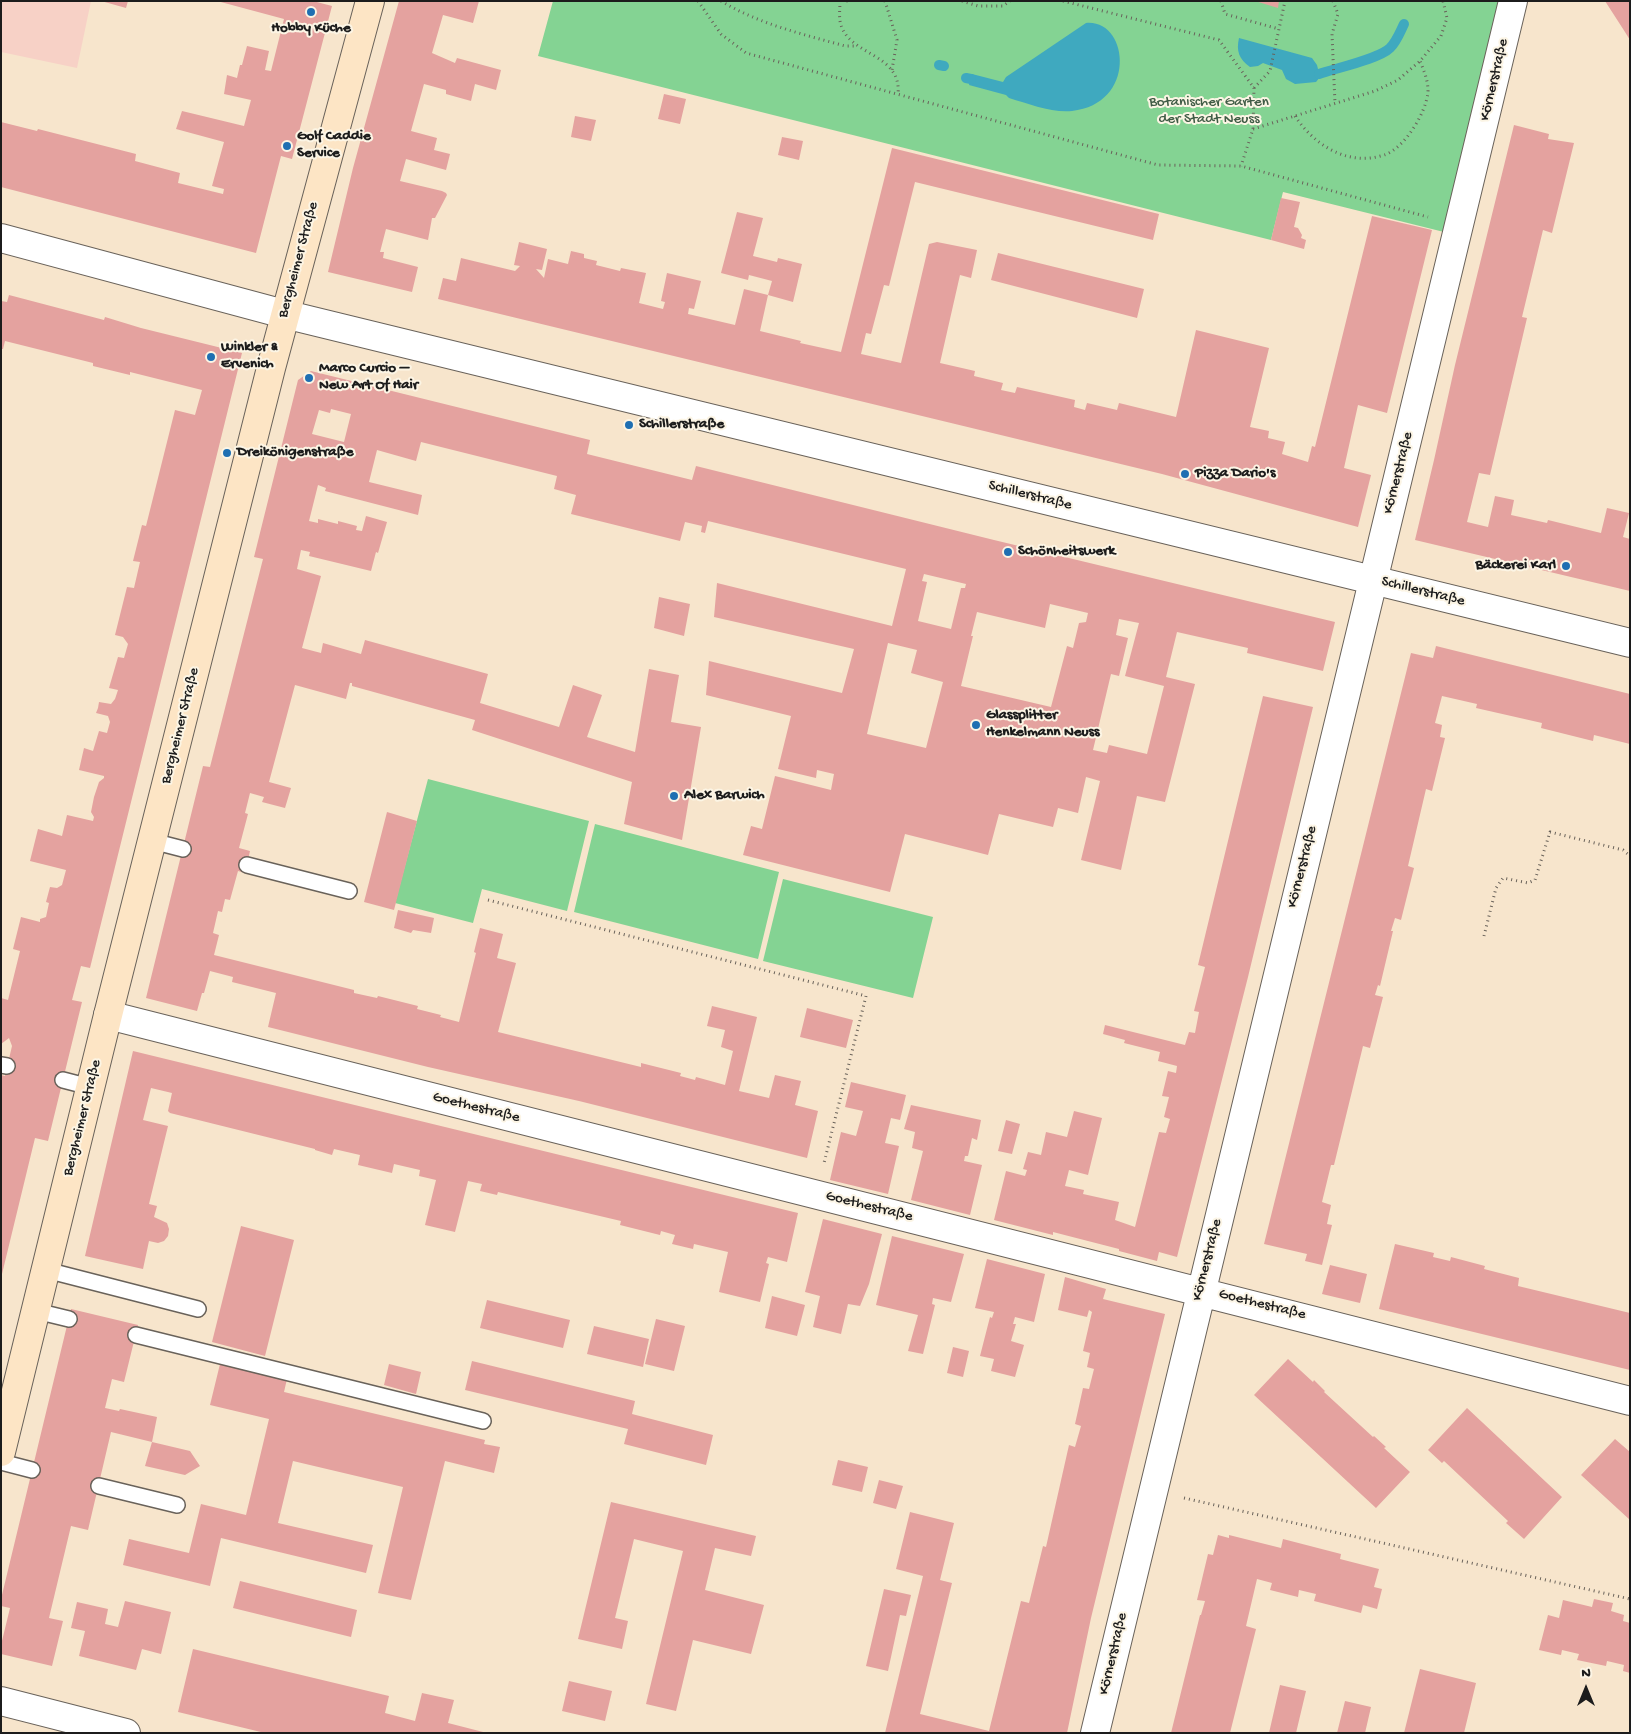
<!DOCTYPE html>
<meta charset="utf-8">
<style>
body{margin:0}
#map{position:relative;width:1631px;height:1734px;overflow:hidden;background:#f7e5cc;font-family:"Gochi Hand",sans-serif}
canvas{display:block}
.frame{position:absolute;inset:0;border:2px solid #1c1c1c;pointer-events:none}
.north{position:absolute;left:1561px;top:1664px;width:50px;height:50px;-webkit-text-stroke:4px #fcf5e5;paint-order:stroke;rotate:0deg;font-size:14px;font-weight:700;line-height:20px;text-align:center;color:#1c1c1c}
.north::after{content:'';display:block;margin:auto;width:18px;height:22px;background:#1c1c1c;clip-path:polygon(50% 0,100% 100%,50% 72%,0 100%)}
</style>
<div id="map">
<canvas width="1631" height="1734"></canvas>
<div class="frame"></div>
<div class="north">N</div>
</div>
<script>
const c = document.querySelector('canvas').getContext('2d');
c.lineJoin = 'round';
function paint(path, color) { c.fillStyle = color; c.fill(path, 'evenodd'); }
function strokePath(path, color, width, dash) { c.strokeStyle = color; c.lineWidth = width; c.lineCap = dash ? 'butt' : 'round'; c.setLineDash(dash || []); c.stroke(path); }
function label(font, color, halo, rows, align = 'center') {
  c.font = font + ' "Gochi Hand",sans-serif'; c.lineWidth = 4; c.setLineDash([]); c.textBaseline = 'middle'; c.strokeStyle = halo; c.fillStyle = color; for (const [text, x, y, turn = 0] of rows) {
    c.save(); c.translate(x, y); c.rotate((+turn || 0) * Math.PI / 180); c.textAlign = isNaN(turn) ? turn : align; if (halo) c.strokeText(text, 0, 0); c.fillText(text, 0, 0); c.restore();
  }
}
const built = new Path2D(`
 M1,1H91L77,68L1,52Z`);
const green = new Path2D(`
 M553,1H1501L1448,233L1283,192L1271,240L538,56Z
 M428,779L589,821L567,911L482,889L473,923L395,903Z
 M595,824L779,872L758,959L574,912Z
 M783,879L933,917L913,998L763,961Z`);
const water = new Path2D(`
 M1086,23C1129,19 1138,104 1072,111C1052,113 1029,104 1009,98L1006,95L969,85L972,74L1003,82L1006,77Z
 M1239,38L1312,58L1317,65L1320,77L1316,82L1295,84L1286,79L1282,70L1263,63L1258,66L1250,67C1239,59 1236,51 1239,38Z`);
const stream = new Path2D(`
 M939,65L944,66
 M1319,74C1336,68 1379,59 1390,48C1397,41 1400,32 1404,24
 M966,78L971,79`);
const building = new Path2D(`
 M101,1H128L126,8Z
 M217,1H313L332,6L292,159L281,156L256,253L1,187V122L37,131L38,129L136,154L135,161L180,173L178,183L223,194L224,189L212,186L224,142L176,129L182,111L244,126L251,100L224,94L227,75L237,78L240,65H242L247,46L269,51L265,70L271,71L284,19Z
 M399,1H479L473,23L443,15L432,53L455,63L457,58L501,70L496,90L475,84L471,101L446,94V90L424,84L411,131L437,138L434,150L450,154L446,170L406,159L400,181L442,191L446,193L447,195L435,218H432L428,240L386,229L380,252H384L383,258L418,267L412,292L328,272L353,168Z
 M1255,1H1279L1278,8Z
 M1605,1H1630V40L1625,32Z
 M664,94L686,99L680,124L658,119Z
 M575,116L596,120L591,141L571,137Z
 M1514,125L1549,134L1548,139L1574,143L1552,233L1543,230L1522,317L1527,318L1490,475L1479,473L1467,522L1488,527L1495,496L1514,500L1511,515L1547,523L1548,520L1601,533L1607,508L1629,513L1623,537L1630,539V591L1415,540L1434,460L1455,365Z
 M782,137L803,141L799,160L778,155Z
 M892,148L1159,214L1153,240L915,182L889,286L884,285L871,334L866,333L861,354L901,363L929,244L937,242L977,250L971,278L960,275L940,363L975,371L974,376L1003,383L1001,390L1015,393L1017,387L1075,400L1074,407L1085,410L1087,403L1117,410L1119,403L1176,417L1196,330L1269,348L1250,427L1269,431L1268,438L1285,442L1282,454L1308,462L1312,446L1315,447L1372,216L1432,230L1387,413L1358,405L1344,468L1371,475L1358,527L1162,474L438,299L443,278L456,281L461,258L515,271L520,266L514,265L519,242L547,249L542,270L536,269L544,278L548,259L568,264L571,251L584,254V258L597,261L596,265L620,271L621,268L646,273L639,303L663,309L665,302L661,301L667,273L701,281L694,309L689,308L688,314L735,325L744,289L768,295L760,331L801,341L800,343L841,352Z
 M1281,198L1300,202L1294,227L1298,228L1302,235L1301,238L1306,240L1304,249L1271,240Z
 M737,212L763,218L753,256L777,262L778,258L802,264L793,302L768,295L772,281L749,275L748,280L721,273Z
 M998,253L1144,289L1137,318L991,280Z
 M9,295L104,320L105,317L141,328L242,353L90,968L81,966L72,1000L82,1002L48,1141L35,1138L2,1274L1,1075L5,1076L12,1046L9,1038L1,1044V998L8,1000L20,951L13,949L21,917L40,922V919L46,917L49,903L46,902L50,887L57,888L62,885L66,870L30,861L38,829L62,836L67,815L93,821L94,817L91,812L94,797L99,782L104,778V776L79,770L84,748L93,751L99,731L107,733L110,722L108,716L96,713L98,708L99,702L111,704L115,699L118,690L109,688L118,657L124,658L128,644L123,637L115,635L127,587L134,588L140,562L133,561L142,525L146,526L175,410L195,415L202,390L130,372V375L93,366V363L5,341L3,349H1V301L7,302Z
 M311,371L590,440L587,454L692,480L696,466L994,540L1335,622L1323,671L1247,653L1248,648L1177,632L1166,677L1195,684L1165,802L1137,796L1121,870L1081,860L1100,781L1086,777L1078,813L1058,808L1053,827L999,814L988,855L905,834L890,892L743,855L751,826L762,829L775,776L831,790L834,774L817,770L816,778L778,769L791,716L706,695L709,661L842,693L854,649L714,617L717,583L892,626L906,569L708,521L705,533L701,532L702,526L685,522L680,541L571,514L576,495L554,489L557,476L421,442L416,461L377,450L369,482L422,495L418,515L325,491L326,488L318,485L309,521L318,523V519L338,524V521L357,526L356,530L362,531L366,516L387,522L378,553L376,552L371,571L309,556L310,552L301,550L297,569L321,576L302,648L321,653L323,643L361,654L365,640L488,674L480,703L559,727L573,685L602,695L587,737L635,752L649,669L679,675L671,722L701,727L682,840L624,824L632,782L472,730L475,720L352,686V683H350L346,699L295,685L269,782L291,788L285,808L262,802L264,797L250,793L245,813L248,814L239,848L250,851L245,873L238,871L230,900L225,899L222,912L218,911L213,933L219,935L214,955L354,990V993L377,998L378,996L418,1006L417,1009L441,1015L440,1017L459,1022L476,953L474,952L480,928L503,934L497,958L516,963L498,1032L641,1067V1063L681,1073L680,1076L695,1080L696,1077L725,1085L733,1051L721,1047L725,1030L707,1026L712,1006L757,1017L739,1091L769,1098L775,1075L801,1081L795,1105L818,1111L807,1158L579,1101L428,1067L268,1027L276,993L232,982L233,977L210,971L204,993H202L197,1011L146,998L203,766L210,767L263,559L254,557L298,380ZM331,409L351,414L344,442L312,434L319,410L330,413ZM924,574L966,584L965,588H961L951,629L918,621L927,582L922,581ZM1050,604L1088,613L1086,622L1079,623L1073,648L1067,646L1051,707L961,686L973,636H971L977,612L1045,628ZM1119,619L1139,623L1125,676L1164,686L1147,754L1109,745L1107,753L1093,750L1111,674L1119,676L1128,638L1116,635ZM888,643L917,650L911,673L943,682L926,748L867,734Z
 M659,597L690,604L684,636L654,628Z
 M1436,646L1630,694V744L1594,735L1593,741L1541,728L1542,723L1476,708L1477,704L1442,696L1435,723L1442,725L1440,737L1445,738L1432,791L1426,789L1408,866L1414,868L1401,920L1395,918L1391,931H1393L1380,986L1378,985L1375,995L1383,997L1370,1048L1363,1046L1334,1165H1331L1322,1202L1331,1205L1327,1224L1332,1225L1322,1265L1305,1261L1307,1254L1264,1244L1411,653L1433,658Z
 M1263,696L1313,707L1248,977L1177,1257L1159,1252L1157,1261L1119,1251V1249L1053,1232V1235L994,1220L1006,1171L1025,1176L1027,1170L1023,1169L1028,1152L1041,1155L1046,1132L1067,1137L1074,1111L1102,1118L1088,1175L1069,1170L1065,1186L1084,1190L1083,1194L1119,1202L1115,1220L1135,1227L1159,1132L1166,1133L1170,1119L1164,1117L1169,1097L1162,1096L1168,1071L1176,1073L1177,1066L1158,1061L1160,1052L1124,1043L1125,1040L1103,1034L1105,1025L1185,1045L1189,1032L1195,1033L1199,1012L1194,1011L1205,967L1198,965Z
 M387,812L417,821L394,910L364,902Z
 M398,910L434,918L431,933L413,930L411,933L394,928Z
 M807,1008L853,1020L846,1048L800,1037Z
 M133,1051L798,1213L787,1262L768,1257L766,1263L769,1264L760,1302L719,1292L728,1252L694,1244L693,1249L672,1244L675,1235L661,1231L660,1235L620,1225L621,1221L498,1192L497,1195L480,1191L482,1184L468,1181L455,1232L425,1225L436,1180L419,1176L420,1170L394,1164L392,1173L358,1165L360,1155L334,1149L332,1155L315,1150V1149L170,1113L168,1111L172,1093L151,1088L143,1120L168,1126L149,1204L157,1206L154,1217L167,1223L169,1229L168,1236L164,1241L158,1243L149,1241L143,1269L85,1256Z
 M851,1082L906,1095L900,1120L891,1118L885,1143L899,1146L888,1194L830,1180L841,1132L856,1136L863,1111L845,1107Z
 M911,1105L981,1120L977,1140L972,1138L968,1156H965L964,1161L982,1165L970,1215L911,1200L923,1151L912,1148L915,1132L904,1129Z
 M1006,1120L1020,1124L1012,1154L998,1151Z
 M823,1219L882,1234L869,1284L860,1306L848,1304L841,1334L813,1327L820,1296L805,1292Z
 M241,1226L294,1240L265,1356L212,1342Z
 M892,1236L964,1254L951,1302L933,1298L932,1304L935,1305L923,1354L908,1351L918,1315L876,1305Z
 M1395,1244L1434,1253L1433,1257L1450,1261L1451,1257L1485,1266L1484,1269L1519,1278L1518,1286L1630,1313V1370L1379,1309Z
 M987,1259L1045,1274L1034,1322L1015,1317L1013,1324H1016L1011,1341L1024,1345L1015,1377L991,1371L994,1359L980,1356L990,1317L992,1318L994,1312L975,1308Z
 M1330,1265L1367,1274L1360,1303L1322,1294Z
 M1065,1277L1106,1289L1103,1299L1165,1314L1091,1618L1067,1733H885L923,1576L896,1569L910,1512L954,1523L940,1580L952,1583L920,1714L989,1731L1021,1601L1029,1603L1043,1546L1046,1547L1069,1445L1075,1447L1081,1426L1075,1424L1083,1388L1089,1389L1094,1369L1087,1367L1090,1353L1083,1351L1092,1312L1089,1310L1087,1317L1058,1310Z
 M772,1296L805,1305L797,1336L765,1328Z
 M487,1300L570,1320L563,1348L480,1328Z
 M71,1309L138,1325L124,1382L112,1379L105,1408L119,1411L120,1409L157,1417L152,1442L111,1432L88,1530L71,1526L49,1618L63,1621L52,1666L1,1654V1645L10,1608L1,1606V1599Z
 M656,1319L685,1326L674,1371L645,1364Z
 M594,1326L649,1339L643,1367L587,1354Z
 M953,1347L969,1351L963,1377L947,1373Z
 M1288,1359L1313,1382L1314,1380L1325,1391L1324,1392L1373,1437L1374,1436L1386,1447L1384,1448L1410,1472L1376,1508L1254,1395Z
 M472,1361L635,1401L632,1414L713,1435L706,1465L624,1444L628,1429L465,1390Z
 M220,1364L287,1379L284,1392L485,1440L484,1444L500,1447L494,1473L445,1461L411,1600L378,1593L403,1487L293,1461L278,1523L373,1545L366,1573L221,1538L210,1586L123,1565L129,1539L189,1553L201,1504L246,1515L269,1419L210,1405Z
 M389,1364L421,1372L416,1394L384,1385Z
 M1467,1408L1562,1497L1524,1539L1506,1523L1508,1521L1444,1461L1442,1463L1428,1450Z
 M1615,1439L1630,1452V1520L1581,1475Z
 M152,1442L190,1451L200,1466L185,1475L145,1466Z
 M838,1460L868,1467L862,1492L832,1485Z
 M879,1480L903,1486L896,1509L873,1503Z
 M611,1502L756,1536L751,1556L715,1548L705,1590L764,1605L751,1654L693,1640L676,1711L646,1704L683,1551L634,1539L615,1618L628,1621L622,1649L578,1639Z
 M1218,1535L1229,1538V1535L1281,1548L1283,1539L1341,1554L1340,1559L1379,1569L1374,1587L1382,1589L1377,1609L1363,1605L1361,1613L1314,1601L1316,1594L1299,1590L1298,1597L1270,1590L1272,1583L1257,1579L1246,1626L1256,1629L1230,1733H1171L1200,1615H1201L1205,1601L1197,1600L1208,1554L1213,1555Z
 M240,1581L357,1610L351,1637L233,1608Z
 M884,1589L911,1595L906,1616L900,1615L888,1671L866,1666Z
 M1594,1599L1613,1603L1611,1611L1624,1615L1623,1621L1630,1623V1673L1623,1671L1624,1665L1607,1661L1606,1666L1577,1660L1579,1654L1562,1650L1561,1655L1539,1650L1548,1615L1559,1618L1563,1600L1592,1607Z
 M125,1601L171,1612L161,1654L142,1649L136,1670L79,1656L85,1631L71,1628L77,1602L108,1609L105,1624L118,1627Z
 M193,1649L389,1696L385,1713L415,1721L422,1693L454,1700L448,1723L487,1733H265L178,1712Z
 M1420,1669L1476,1683L1464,1733H1404Z
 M569,1681L612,1691L605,1721L562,1711Z
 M1280,1685L1306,1691L1296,1733H1269Z
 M1345,1701L1371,1707L1365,1733H1337Z`);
const path = new Path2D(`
 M698,1L721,34L746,53L1158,165L1241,166L1428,217
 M721,1C759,24 802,34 845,46H857
 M840,1C840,8 839,15 840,21C846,56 902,52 898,94
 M847,1L849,2
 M885,1L897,40L892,70
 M962,1L978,6H1003L1010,1
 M1063,1L1219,40L1254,88L1253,129L1241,166
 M1221,1L1225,14L1279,29
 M1333,1L1338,14L1332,34L1335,104
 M1254,88L1270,71L1285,1
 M1295,116C1314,145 1348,167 1384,155C1404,149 1427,112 1428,91C1428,80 1424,71 1420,61
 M1253,129L1375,91L1398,80L1420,61L1441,36L1447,18L1443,1
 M488,900L866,996L824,1163
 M1484,936L1496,888L1503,878L1528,883L1535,880L1550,832L1623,850L1630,856
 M1184,1498L1630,1599`);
const service = new Path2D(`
 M152,841L183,849
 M247,865L349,891
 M1,1065L7,1066
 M63,1080L90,1087
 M46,1270L198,1309
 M36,1311L69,1319
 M136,1335L483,1421
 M1,1462L32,1470
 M99,1486L177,1505`);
const minor = new Path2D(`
 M108,1015C615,1143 1123,1270 1630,1401
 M1,1701L126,1733
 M1095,1733L1513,1`);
const tertiary = new Path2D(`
 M1,238L284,314L1630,643`);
const secondary = new Path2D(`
 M1,1452L108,1015L271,368L370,1`);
const markers = [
 [311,12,5,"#1f6fb2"],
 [287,146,5,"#1f6fb2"],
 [211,357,5,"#1f6fb2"],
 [309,378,5,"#1f6fb2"],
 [629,425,5,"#1f6fb2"],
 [227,453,5,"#1f6fb2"],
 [1185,474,5,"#1f6fb2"],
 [1008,552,5,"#1f6fb2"],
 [1566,566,5,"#1f6fb2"],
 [976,725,5,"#1f6fb2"],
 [674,796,5,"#1f6fb2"]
];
const poiNames = [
 ["Hobby Küche",311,29,"center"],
 ["Golf Caddie",297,137],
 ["Service",297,154],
 ["Winkler &",221,348],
 ["Ervenich",221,365],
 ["Marco Curcio –",319,369],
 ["New Art Of Hair",319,386],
 ["Schillerstraße",639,425],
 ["Dreikönigenstraße",237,453],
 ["Pizza Dario's",1195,474],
 ["Schönheitswerk",1018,552],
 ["Bäckerei Karl",1556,566,"right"],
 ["Glassplitter",986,716],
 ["Henkelmann Neuss",986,733],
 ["Alex Barwich",684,796]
];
const streetNames = [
 ["Körnerstraße",1495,80,-77],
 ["Bergheimer Straße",299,260,-75],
 ["Körnerstraße",1399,473,-76],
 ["Schillerstraße",1030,496,14],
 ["Schillerstraße",1423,592,14],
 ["Bergheimer Straße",181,726,-76],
 ["Körnerstraße",1303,867,-76],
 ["Goethestraße",476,1108,14],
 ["Bergheimer Straße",83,1118,-76],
 ["Goethestraße",869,1207,14],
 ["Körnerstraße",1208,1260,-76],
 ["Goethestraße",1262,1305,14],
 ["Körnerstraße",1114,1654,-77]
];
const parkNames = [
 ["Botanischer Garten",1209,103],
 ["der Stadt Neuss",1209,120]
];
paint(built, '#f7d1c6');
paint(green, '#84d393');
paint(water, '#3fa9bf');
strokePath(stream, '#3fa9bf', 10);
paint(building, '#e4a29f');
strokePath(service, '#69625a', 18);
strokePath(minor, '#69625a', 30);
strokePath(tertiary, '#69625a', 30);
strokePath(secondary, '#69625a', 30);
strokePath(path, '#69625a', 3, [1, 4]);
strokePath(service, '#fff', 15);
strokePath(minor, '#fff', 28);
strokePath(tertiary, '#fff', 28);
strokePath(secondary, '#fde5c5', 28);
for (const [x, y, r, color] of markers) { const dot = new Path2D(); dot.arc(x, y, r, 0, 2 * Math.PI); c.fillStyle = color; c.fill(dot); strokePath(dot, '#fcf5e5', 2); }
label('bold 15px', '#1c1c1c', '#fcf5e5', poiNames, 'left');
label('15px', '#1c1c1c', '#fcf5e5', streetNames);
label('15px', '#405c46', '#fcf5e5', parkNames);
</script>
